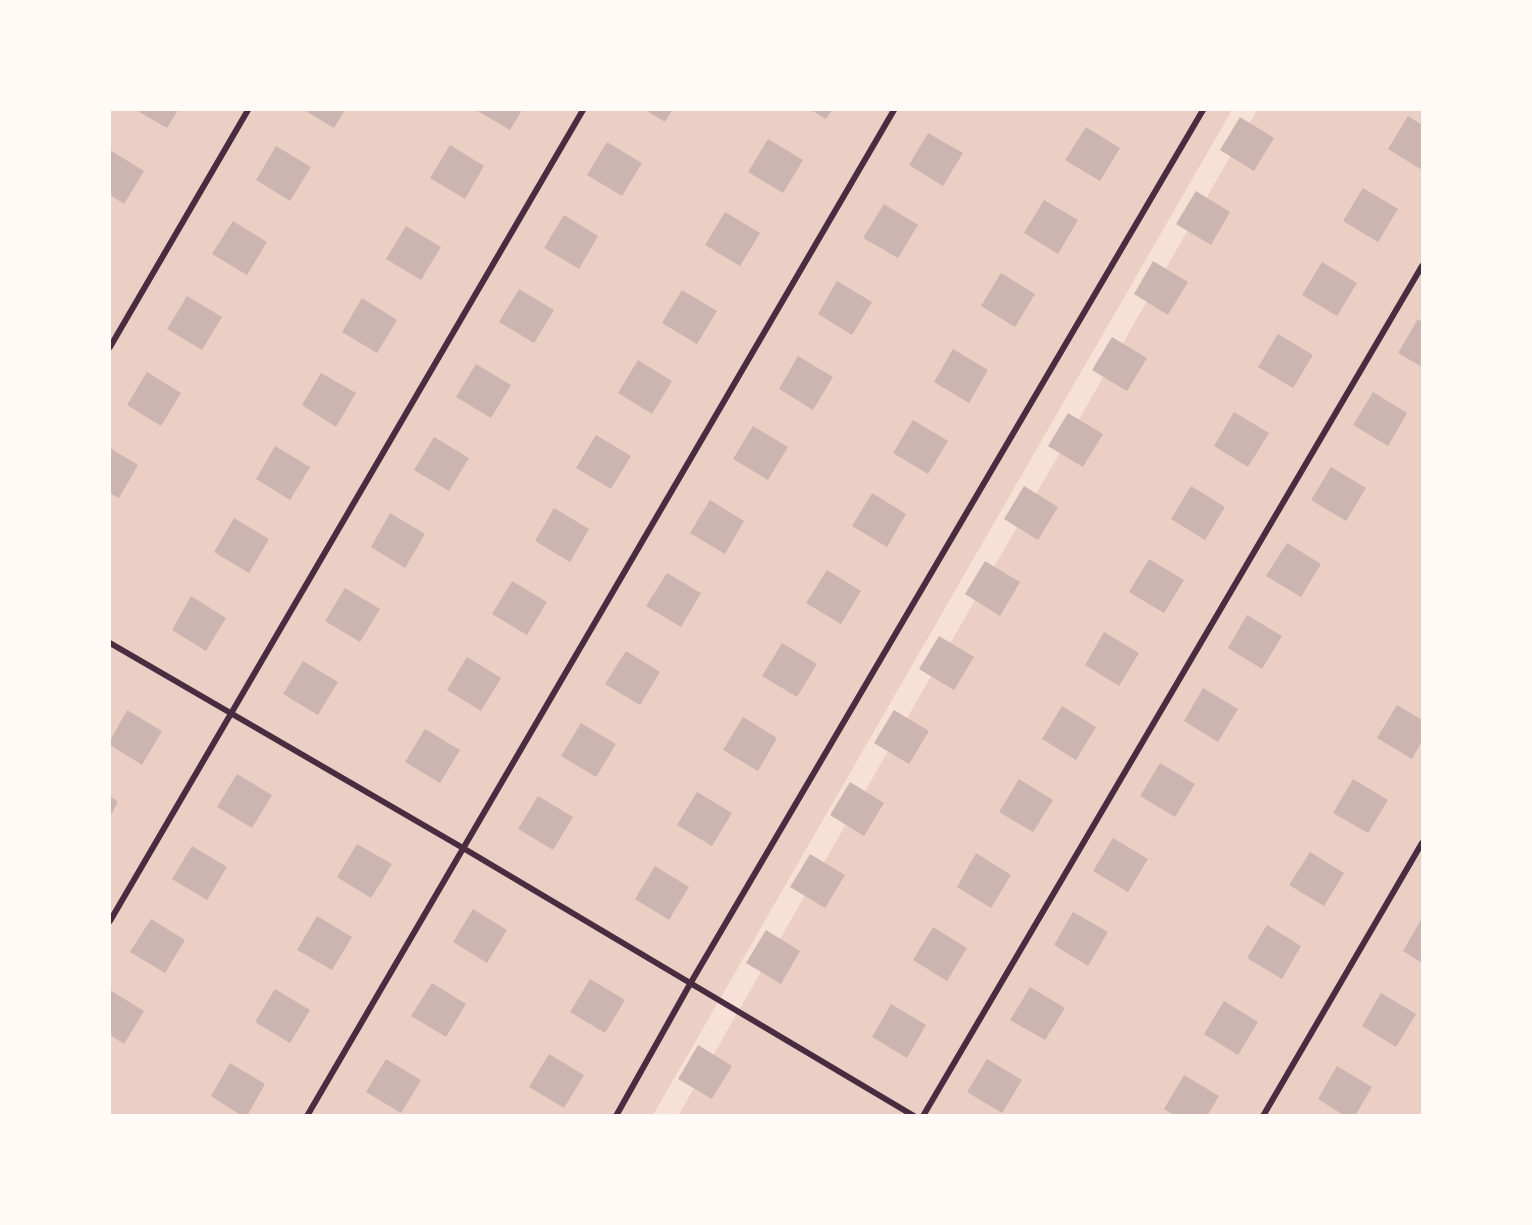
<!DOCTYPE html>
<style>
body{margin:0}
#map{position:relative;width:1532px;height:1225px;overflow:hidden;background:#f7e1d7;font-family:Mulish,sans-serif}
canvas{display:block}
.frame{position:absolute;inset:0;border:111px solid #fffaf5;pointer-events:none}
</style>
<div id="map">
<canvas width="1532" height="1225"></canvas>
<div class="frame"></div>
</div>
<script>
const c = document.querySelector('canvas').getContext('2d');
c.lineJoin = 'round';
function paint(path, color) { c.fillStyle = color; c.fill(path, 'evenodd'); }
function strokePath(path, color, width, dash) { c.strokeStyle = color; c.lineWidth = width; c.lineCap = dash ? 'butt' : 'round'; c.setLineDash(dash || []); c.stroke(path); }
const green = new Path2D(`
 M110,110H1232L653,1115L110,1116Z
 M1257,110H1422V1115L678,1116Z`);
const building = new Path2D(`
 M136,110H178L167,128Z
 M304,110H345L334,128Z
 M476,110H522L510,130Z
 M645,110H672L665,122Z
 M811,110H832L826,119Z
 M1408,116L1422,125V170L1388,149Z
 M1240,117L1274,138L1254,171L1220,150Z
 M1086,127L1120,148L1100,181L1065,160Z
 M928,133L963,153L943,186L909,165Z
 M768,139L803,160L783,193L748,172Z
 M607,142L642,163L622,196L587,175Z
 M450,145L484,166L465,199L430,178Z
 M276,146L311,167L290,201L256,180Z
 M110,150L144,171L124,204L110,195Z
 M1363,188L1398,209L1378,242L1343,221Z
 M1196,191L1230,212L1211,245L1176,224Z
 M1044,200L1078,220L1058,254L1024,233Z
 M884,204L918,225L898,258L863,238Z
 M725,212L760,233L740,266L705,245Z
 M564,215L598,236L579,269L544,248Z
 M233,221L267,242L247,275L212,254Z
 M406,226L441,247L421,280L386,259Z
 M1153,261L1188,282L1168,315L1134,294Z
 M1322,262L1357,283L1337,316L1302,295Z
 M1001,273L1035,294L1015,327L981,306Z
 M837,281L872,302L852,335L818,314Z
 M519,289L554,310L534,343L499,322Z
 M682,290L717,311L697,344L662,323Z
 M187,296L222,317L202,350L167,329Z
 M362,298L397,320L377,353L342,332Z
 M1418,319L1422,322V367L1398,353Z
 M1278,334L1313,355L1293,388L1258,367Z
 M1112,337L1147,358L1127,391L1092,370Z
 M953,349L988,370L969,403L934,382Z
 M798,356L833,377L813,410L779,389Z
 M638,360L672,381L652,414L618,393Z
 M476,364L511,385L491,418L456,397Z
 M147,372L181,393L161,426L127,405Z
 M321,373L356,393L336,427L302,405Z
 M1373,392L1407,413L1388,446L1353,425Z
 M1234,412L1269,433L1248,467L1214,446Z
 M1068,413L1103,434L1083,467L1048,446Z
 M913,420L948,441L928,474L893,453Z
 M753,426L788,447L768,480L733,459Z
 M596,435L631,456L611,489L576,468Z
 M434,437L469,458L449,491L414,470Z
 M275,446L310,467L290,500L256,479Z
 M110,448L138,465L119,498L110,493Z
 M1331,467L1366,488L1346,521L1311,500Z
 M1024,486L1058,507L1038,540L1004,519Z
 M1191,486L1225,507L1205,540L1171,519Z
 M872,493L906,514L887,547L852,526Z
 M710,500L744,521L725,554L690,533Z
 M554,508L589,529L570,562L535,541Z
 M390,513L425,534L405,568L371,547Z
 M234,518L269,539L249,573L214,552Z
 M1287,543L1321,564L1301,597L1266,576Z
 M1149,559L1184,580L1164,613L1129,592Z
 M985,561L1020,582L1000,616L965,594Z
 M827,570L861,591L841,624L806,603Z
 M667,573L701,593L681,627L646,606Z
 M512,581L547,602L527,635L492,614Z
 M345,588L380,609L360,642L325,621Z
 M191,596L226,618L206,651L172,630Z
 M1247,615L1282,636L1262,669L1228,648Z
 M1104,632L1139,653L1119,686L1085,665Z
 M939,636L974,657L954,690L919,669Z
 M782,643L817,664L797,697L762,676Z
 M626,651L660,672L640,705L605,684Z
 M467,657L501,678L481,711L447,690Z
 M303,661L338,682L318,715L283,694Z
 M1203,688L1238,709L1218,742L1184,721Z
 M1397,705L1422,720V741L1412,759L1377,738Z
 M1062,706L1096,727L1076,760L1042,739Z
 M127,710L162,731L142,765L110,745V741Z
 M894,710L929,731L909,764L874,743Z
 M743,717L777,738L758,771L723,750Z
 M581,723L616,744L596,777L561,756Z
 M425,729L460,750L440,783L405,762Z
 M1160,763L1195,784L1175,817L1140,796Z
 M237,774L272,795L252,828L217,807Z
 M1019,779L1053,800L1033,832L999,812Z
 M1353,779L1388,800L1368,833L1333,813Z
 M850,782L884,803L864,836L830,815Z
 M697,792L732,813L712,846L677,825Z
 M110,796L118,802L110,817Z
 M538,796L573,817L553,850L518,829Z
 M1113,838L1148,859L1128,892L1093,871Z
 M357,844L392,864L371,898L337,877Z
 M192,846L227,867L207,900L172,879Z
 M1310,852L1344,873L1324,906L1289,885Z
 M976,853L1011,875L991,908L957,887Z
 M810,854L845,875L825,908L790,887Z
 M655,866L689,887L669,920L635,899Z
 M473,909L507,930L487,963L453,942Z
 M1073,912L1108,932L1088,966L1054,945Z
 M317,916L352,937L332,970L297,950Z
 M1422,918V963L1403,951Z
 M151,919L185,940L165,973L130,952Z
 M1267,925L1301,946L1282,979L1247,958Z
 M933,927L967,948L947,981L913,960Z
 M766,930L800,951L781,984L746,963Z
 M590,979L625,1000L605,1033L570,1012Z
 M432,983L466,1004L446,1037L411,1016Z
 M1030,987L1065,1008L1045,1040L1010,1020Z
 M275,989L310,1010L290,1043L255,1022Z
 M110,990L144,1011L124,1044L110,1035Z
 M1381,993L1416,1014L1396,1047L1362,1026Z
 M1224,1001L1258,1022L1238,1055L1204,1034Z
 M891,1004L926,1025L907,1058L872,1037Z
 M698,1045L732,1066L712,1099L678,1079Z
 M549,1054L584,1075L564,1108L529,1087Z
 M386,1059L421,1080L401,1113L366,1092Z
 M987,1059L1022,1080L1002,1113L967,1092Z
 M230,1063L265,1084L247,1116H242L211,1096Z
 M1337,1066L1372,1087L1355,1116H1345L1318,1099Z
 M1184,1075L1219,1096L1207,1116H1176L1164,1109Z`);
const minor = new Path2D(`
 M110,347L248,110
 M110,643L463,848L914,1116
 M110,921L583,110
 M307,1116L894,110
 M616,1116L690,984L1203,110
 M923,1116L1422,266
 M1263,1116L1422,843`);
paint(green, '#ebcfc5');
paint(building, '#ccb4b1');
strokePath(minor, '#4a2c40', 6);
</script>
